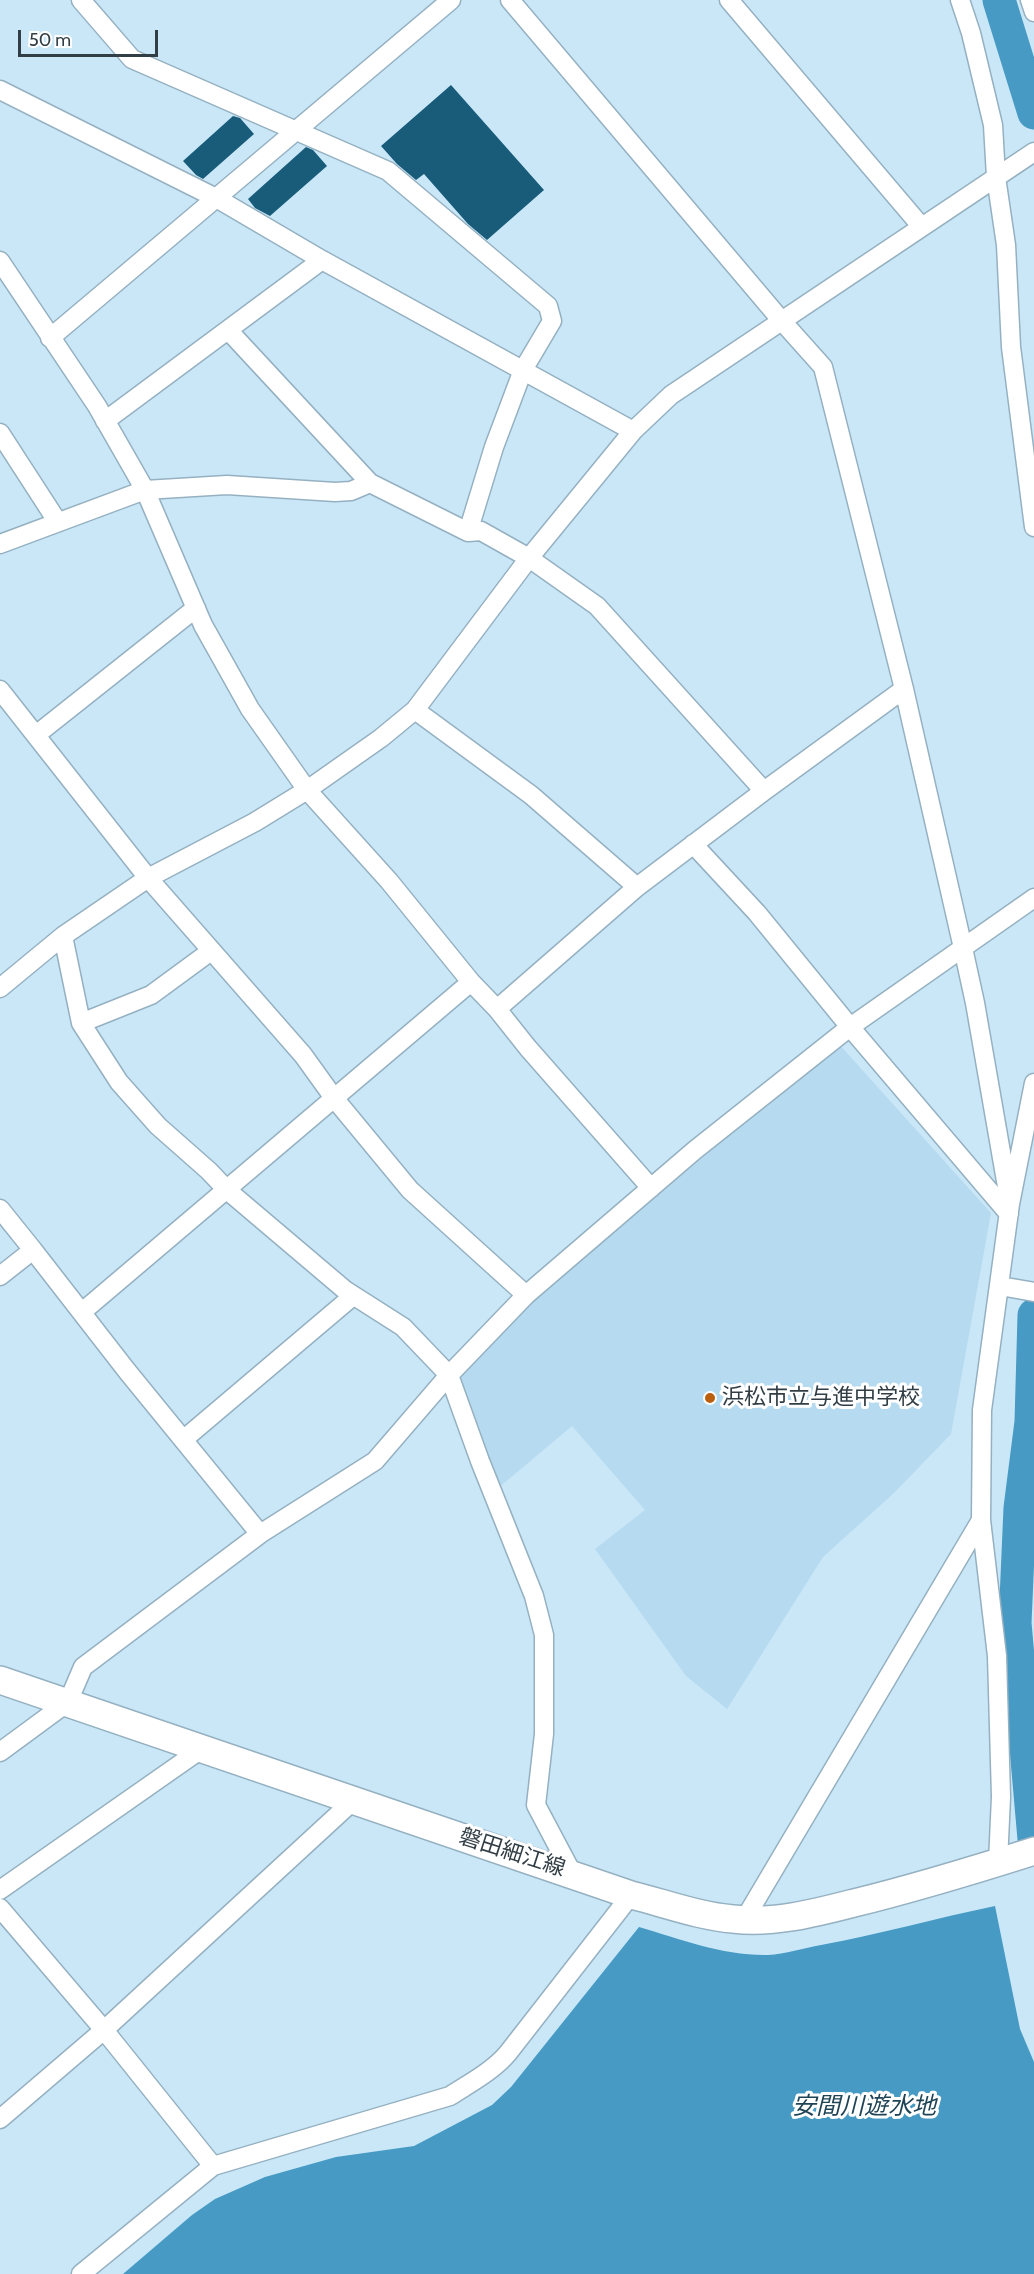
<!DOCTYPE html>
<meta charset="utf-8">
<style>
body{margin:0}
#map{position:relative;width:1034px;height:2274px;overflow:hidden;background:#cae7f8;font-family:Cabin,sans-serif}
canvas{display:block}
.scale{position:absolute;left:18px;top:30px;width:140px;height:27px;box-sizing:border-box;border:3px solid #323e45;border-top:0;padding-left:8px;font-size:18px;line-height:21px;white-space:nowrap;color:#323e45;-webkit-text-stroke:4px #fff;paint-order:stroke}
</style>
<div id="map">
<canvas width="1034" height="2274"></canvas>
<div class="scale">50 m</div>
</div>
<script>
const c = document.querySelector('canvas').getContext('2d');
c.lineJoin = 'round';
function paint(path, color) { c.fillStyle = color; c.fill(path, 'evenodd'); }
function strokePath(path, color, width, dash) { c.strokeStyle = color; c.lineWidth = width; c.lineCap = dash ? 'butt' : 'round'; c.setLineDash(dash || []); c.stroke(path); }
function label(font, color, halo, rows, align = 'center') {
  c.font = font + ' Cabin,"Noto Sans JP",sans-serif'; c.lineWidth = 6; c.setLineDash([]); c.textBaseline = 'middle'; c.strokeStyle = halo; c.fillStyle = color; for (const [text, x, y, turn = 0] of rows) {
    c.save(); c.translate(x, y); c.rotate((+turn || 0) * Math.PI / 180); c.textAlign = isNaN(turn) ? turn : align; if (halo) c.strokeText(text, 0, 0); c.fillText(text, 0, 0); c.restore();
  }
}
const built = new Path2D(`
 M838,1043L991,1213L951,1434L894,1493L823,1557L727,1709L686,1676L595,1549L645,1510L572,1426L497,1489L453,1369Z`);
const water = new Path2D(`
 M995,1906L1020,2029L1034,2062V2274H123L192,2215L215,2199L265,2177L336,2157L414,2146L492,2105L511,2087L639,1927C680,1939 724,1956 768,1955C785,1954 804,1948 821,1945C880,1934 937,1918 995,1906Z`);
const river = new Path2D(`
 M999,0L1034,113
 M1034,1315L1031,1422L1020,1508L1015,1623L1034,1839`);
const building = new Path2D(`
 M451,85L544,190L487,240L468,224L424,174L416,180L397,164L381,146Z
 M233,116L240,118L254,134L203,179L196,175L183,161Z
 M306,147L313,150L327,166L270,216L255,208L248,199Z`);
const minor = new Path2D(`
 M81,0L132,59L388,171L548,306L552,321L523,370L494,447L468,532
 M510,0L781,320L823,367L904,689L963,948L975,1003L1010,1204
 M729,0L921,226
 M960,0L971,33L993,125L996,177L1006,245L1011,347L1034,527
 M1030,0L1034,12
 M0,90L218,199L322,260L633,431
 M0,261L97,406L145,490L203,625L250,709L307,790L389,881L471,982L497,1009L528,1048L651,1188
 M228,330L370,483
 M50,338C184,226 317,112 451,0
 M105,421L322,260
 M0,433L57,521
 M0,544L145,490L227,485L335,492L351,491L370,483L468,532L481,531L529,558L597,606L764,791
 M0,690L148,878L303,1055L334,1098L410,1190L526,1295
 M415,710L531,795L637,887
 M36,735L196,608
 M693,844L757,913L850,1027L1009,1214
 M63,936L81,1023L119,1082L158,1126L209,1171L227,1190L345,1290L403,1327L449,1375L480,1461L534,1596L544,1635V1734L536,1805L572,1873
 M0,988L63,936L148,878L255,822L307,790L381,738L415,710L529,558L633,431L671,395L1034,152
 M497,1009L637,887L764,791L904,689
 M81,1023L151,995L211,951
 M0,1209L33,1250L0,1276
 M33,1250L127,1371L260,1534
 M1000,1286L1034,1292
 M82,1312L471,982
 M183,1440L353,1296
 M0,1752L68,1702L83,1667L260,1534L375,1461L449,1375L526,1295L695,1150L850,1027L1034,898
 M998,1862L1001,1797L997,1656L981,1520L982,1410L1010,1204L1034,1083
 M0,1890L203,1748
 M0,1908L104,2030L213,2166
 M744,1920L981,1520
 M0,2119L104,2030L354,1800
 M81,2274L213,2166L450,2096C470,2083 493,2071 508,2053L631,1895`);
const secondary = new Path2D(`
 M0,1680L631,1895C664,1903 698,1916 733,1919C773,1924 815,1913 854,1903C915,1888 974,1870 1034,1851`);
const markers = [
 [710,1398,6,"#bb5e0e"]
];
const poiNames = [
 ["浜松市立与進中学校",722,1398]
];
const streetNames = [
 ["磐田細江線",512,1853,18]
];
const waterNames = [
 ["安間川遊水地",864,2107]
];
paint(built, '#b6daef');
paint(water, '#469ac3');
strokePath(river, '#469ac3', 33);
paint(building, '#185c7a');
strokePath(minor, '#95b1c1', 21);
strokePath(secondary, '#95b1c1', 30);
strokePath(minor, '#fff', 18);
strokePath(secondary, '#fff', 27);
for (const [x, y, r, color] of markers) { const dot = new Path2D(); dot.arc(x, y, r, 0, 2 * Math.PI); c.fillStyle = color; c.fill(dot); strokePath(dot, '#fff', 2); }
label('22px', '#323e45', '#fff', poiNames, 'left');
label('22px', '#323e45', '#fff', streetNames);
label('italic 24px', '#1f4456', '#fff', waterNames);
</script>
